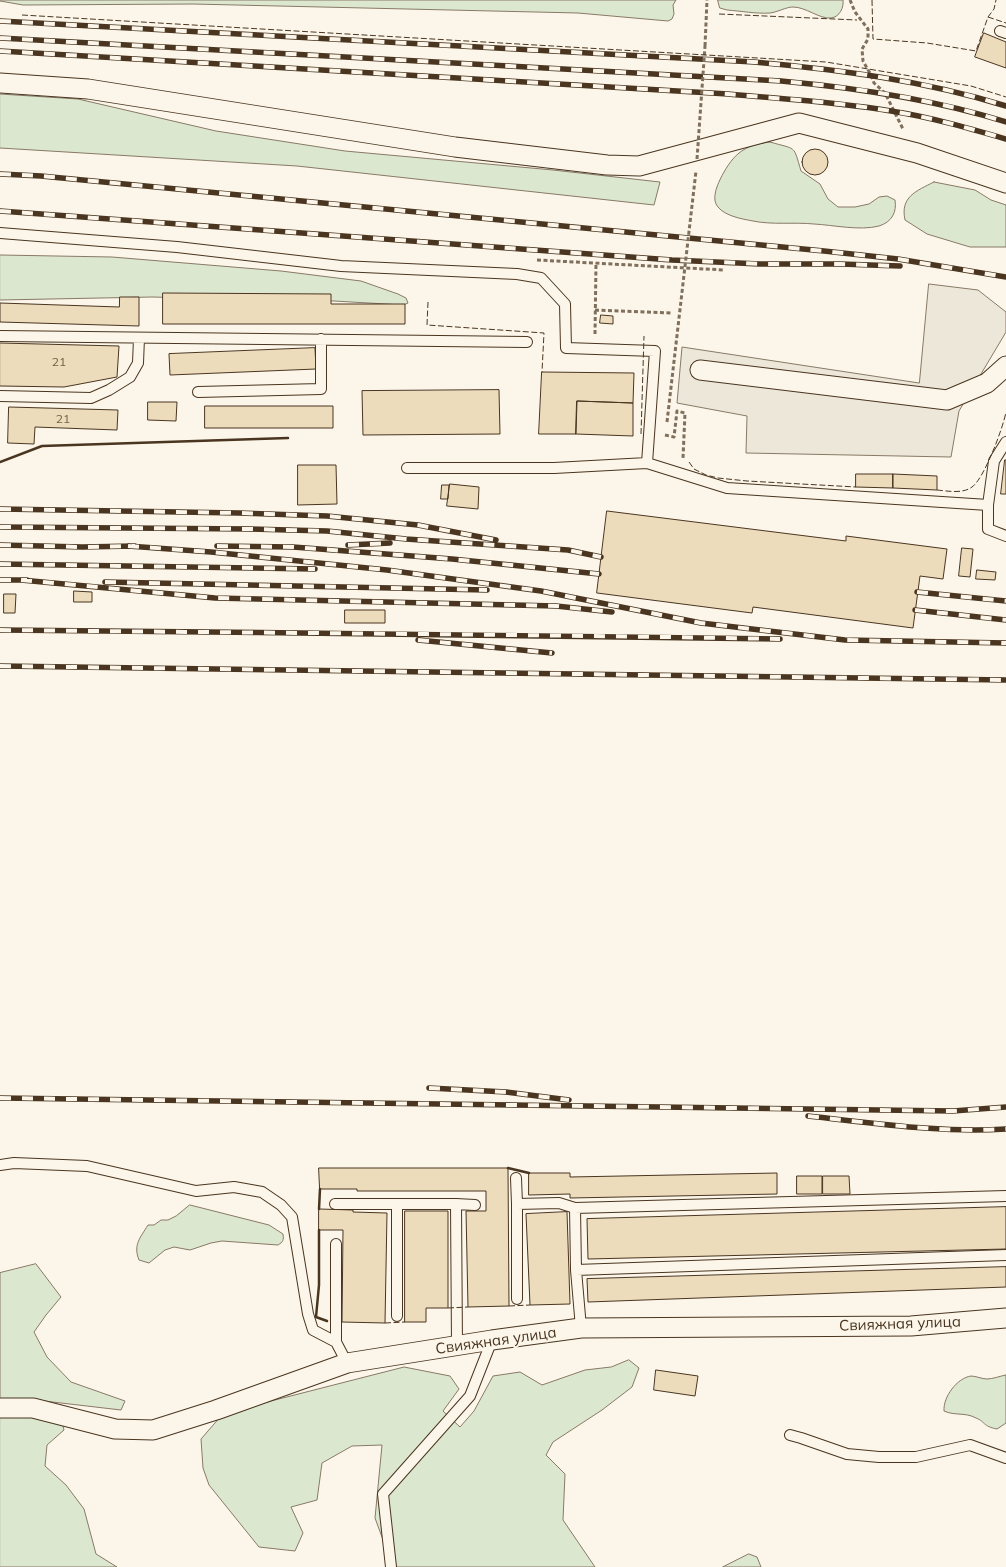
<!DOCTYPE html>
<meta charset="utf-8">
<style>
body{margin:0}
canvas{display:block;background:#fbf6e9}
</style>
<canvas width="1006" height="1567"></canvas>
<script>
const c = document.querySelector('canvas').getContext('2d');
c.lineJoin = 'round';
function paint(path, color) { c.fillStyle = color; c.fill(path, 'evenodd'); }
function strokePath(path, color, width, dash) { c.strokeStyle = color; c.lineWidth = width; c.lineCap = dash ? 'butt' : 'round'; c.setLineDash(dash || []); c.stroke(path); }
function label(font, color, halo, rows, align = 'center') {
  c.font = font + ' Mulish,sans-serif'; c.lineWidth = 4; c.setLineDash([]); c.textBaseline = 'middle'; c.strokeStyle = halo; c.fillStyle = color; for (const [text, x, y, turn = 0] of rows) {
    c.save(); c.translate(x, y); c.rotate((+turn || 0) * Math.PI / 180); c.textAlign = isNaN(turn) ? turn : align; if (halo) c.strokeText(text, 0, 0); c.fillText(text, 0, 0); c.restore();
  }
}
const green = new Path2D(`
 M0,0H676L673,5L674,14L672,19L668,21L578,13L193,4L23,5L0,1Z
 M718,0H843C844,7 840,17 831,18C819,19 806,7 793,7C786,7 778,12 770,13C756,14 741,11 727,10L720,8Z
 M0,94L78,99L216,131L345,151L553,170L660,182L654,205L297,166L0,148Z
 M770,142C797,150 793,144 801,171L820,184L828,199L838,207H855L869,204L879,197L887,196L895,200C897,212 892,222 879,226C860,231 833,225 814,224C794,222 772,225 753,221C742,219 725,216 718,207C710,198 719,181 724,172C736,151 747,145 770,142Z
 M934,182L975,190L991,200L1006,205V247H970L927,234L905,220C900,197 916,191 934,182Z
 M0,255L112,257L281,271L361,281L398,294L406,298L408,303L403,305L334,301L152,297L0,300Z
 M190,1205L269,1225L283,1234C284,1240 283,1242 278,1245L222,1241L211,1243L190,1250L174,1247L165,1250L149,1263L139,1260C133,1245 140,1238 148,1225H154L161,1220H168L176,1216Z
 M36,1264L61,1297L46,1315L34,1332L47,1357L71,1382L125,1401L121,1410L44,1401H0V1273Z
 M629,1360L639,1368L632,1387L602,1410L553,1442L546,1455L565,1474L563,1520L595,1567H393L375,1518L382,1445L352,1446L322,1463L317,1500L291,1507L303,1533L295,1551L259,1547L209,1485L203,1468L201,1439L221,1416L271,1401L404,1367L450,1376L459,1389L443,1411L460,1427L474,1411L493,1376L520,1372L542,1385L585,1370L611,1367Z
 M1006,1375V1423L997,1429C982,1426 986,1422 976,1418C965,1412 955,1416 944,1411C943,1397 957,1378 971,1376C976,1376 982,1379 987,1379C993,1379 1000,1376 1006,1375Z
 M0,1415L61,1417L64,1430L47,1445L45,1466L66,1485L84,1509L96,1554L117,1567H0Z
 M749,1554L757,1557L761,1567H723Z`);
const parking = new Path2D(`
 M929,284L978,290L1006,312V332L959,411L951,457L746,453L747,416L677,403L682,347L919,383Z`);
const building = new Path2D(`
 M984,33L1006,42V68L975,57Z
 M802 162a13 13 0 1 1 26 0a13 13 0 1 1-26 0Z
 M163,293L331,294V304H405V324H163Z
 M120,297H139V326L0,322V303L119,307Z
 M601,315L613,316V324L600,323Z
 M0,343L119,346L117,377L64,387L0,386Z
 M315,348L316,369L170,375L169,354Z
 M542,372L634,373L633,403L577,401L576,434H539Z
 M499,390L500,434L363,435L362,391Z
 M577,401L633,403V436L576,434Z
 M148,402H177L176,421L148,420Z
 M205,406H333V428H205Z
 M9,407L118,410L117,430L35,427L34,444L8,443Z
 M1005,460H1006V494H1001Z
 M298,465H336L337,504L298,505Z
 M856,474H893V488L856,487Z
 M893,474L937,476V490L893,488Z
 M450,484L479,487L478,509L447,506Z
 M442,485H449L448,499H441Z
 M607,511L846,541V536L947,549L943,579L920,576L913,628L753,607L752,613L597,593Z
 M962,548L973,549L970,577L959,576Z
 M977,570L996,572L995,580L976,579Z
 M74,591L92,592V602H74Z
 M4,594H16L15,613H4Z
 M345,610H385V623H345Z
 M319,1168H508L509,1306L468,1307L466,1211H486V1191H357V1189H320Z
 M529,1173H570V1177L777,1173V1194L570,1198V1194L529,1195Z
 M797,1176H822V1194H797Z
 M823,1176H849L850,1194H823Z
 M1006,1207V1249L588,1259L587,1219Z
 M319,1209L353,1210V1212L387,1213L385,1323L342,1322L343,1230H319Z
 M405,1211H448V1308H426V1322H405Z
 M567,1212L570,1304L530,1305L526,1214Z
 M1006,1267V1287L588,1302L587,1279Z
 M656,1370L698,1376L695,1396L654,1390Z`);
const path = new Path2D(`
 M850,0L855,12L868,29V39L862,49L863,61L871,75L874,83L885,93L903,129
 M705,46L707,0
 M537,260L724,270
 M595,310L671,313
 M595,334L596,263
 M665,435L674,437L677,411L685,413L683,458`);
const lane = new Path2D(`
 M1000,31L1006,33
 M0,233L177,247L341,266L517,274L541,278L565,304L566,348L655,351L647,463
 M0,336L527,342
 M198,392L321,389V339
 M0,396L91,398L109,390L130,377L138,363L139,338
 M1006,442L994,461L988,505V529L1006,536
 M407,468H554L647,463L727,488L988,505
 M0,1165L14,1163L87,1166L196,1191L234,1187L262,1192L281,1205L292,1217L308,1314L313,1330L336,1342
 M516,1178L517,1204
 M335,1204H456L457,1346
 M397,1204V1316
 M456,1204L475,1205
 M336,1244V1342L347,1363
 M576,1270L575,1208L1006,1196
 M517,1299V1204L559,1203L575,1208
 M581,1328L576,1270L1006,1255
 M790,1435L801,1438L847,1454L879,1457H916L970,1445L1006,1458
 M391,1567L383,1494L470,1396L492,1340`);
const street = new Path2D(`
 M0,83L88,89L455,147L607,165L639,166L799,123L917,153L1006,183
 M700,370L947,400L987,383L1006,366
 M0,1408H33L115,1429L153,1430L216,1410L347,1363L492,1340L581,1328L911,1326L1006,1318`);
const rail = new Path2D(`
 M0,21L754,62C841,70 922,80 1006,106
 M0,38L781,81C858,88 933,99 1006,122
 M0,51L728,94C782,99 837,102 891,111C930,117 968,128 1006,139
 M0,174L41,176L824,251L898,259L1006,277
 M0,211L672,260L760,264H840L900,266
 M0,509L239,513L327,516L418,525L496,540
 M0,527L250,529L327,531L406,539L568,550L601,557
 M0,545L82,547L135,546
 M348,545L390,543
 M128,546L211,552L387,570L541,591L701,623L845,640L1006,643
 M217,546L293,547L452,559L599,574
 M0,564L315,569
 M0,580H27
 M21,580L215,598L556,606L612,612
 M105,582L487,590
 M917,592L1006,601
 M915,610L1006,620
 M0,630C260,633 520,634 780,639
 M418,640L552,653
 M0,666L1006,680
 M429,1088L506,1092L569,1100
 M0,1098L953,1111L1006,1107
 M808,1116C874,1123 940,1133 1006,1129`);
const pathBridge = new Path2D(`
 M697,159L705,46
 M667,422L696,171`);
const fence = new Path2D(`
 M872,0L873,39L927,43L976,51L988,17L994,9L996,0
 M719,14L857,20
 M22,15L826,62L971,86L1006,97
 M988,17L1006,23
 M428,302L427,325L544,333L542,372
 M641,434L644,336
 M689,462L694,469L706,475L718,478L747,481L856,487
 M937,490C947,491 963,494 972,487C984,479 1003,428 1006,412
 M509,1306L530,1305
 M448,1308L468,1307
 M385,1323L405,1322`);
const wall = new Path2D(`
 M0,462L42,446L288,438
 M508,1168L529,1173
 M319,1209L320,1189
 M319,1230V1285L316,1317L327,1321`);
const numberNames = [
 ["21",59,362],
 ["21",63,419]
];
const streetNames = [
 ["Свияжная улица",900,1324,-2],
 ["Свияжная улица",496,1341,-8]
];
paint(green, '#dce7d0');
strokePath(green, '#887966', 1);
paint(parking, '#ede7d9');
strokePath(parking, '#887966', 1);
paint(building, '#ecdcbc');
strokePath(building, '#4a3520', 1);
strokePath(lane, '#4a3520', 12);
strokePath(street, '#4a3520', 21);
strokePath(path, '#7f6f5c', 3, [4, 2.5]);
strokePath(lane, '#fbf6e9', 10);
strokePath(street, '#fbf6e9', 19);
strokePath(rail, '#4a3520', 5.5);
strokePath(rail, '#fbf6e9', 4, [11]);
strokePath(pathBridge, '#7f6f5c', 3, [4, 2.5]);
strokePath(fence, '#4a3520', 1, [6, 2.5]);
strokePath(wall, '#4a3520', 2.5);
label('12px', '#725f47', null, numberNames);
label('15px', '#4a3520', '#fbf6e9', streetNames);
</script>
